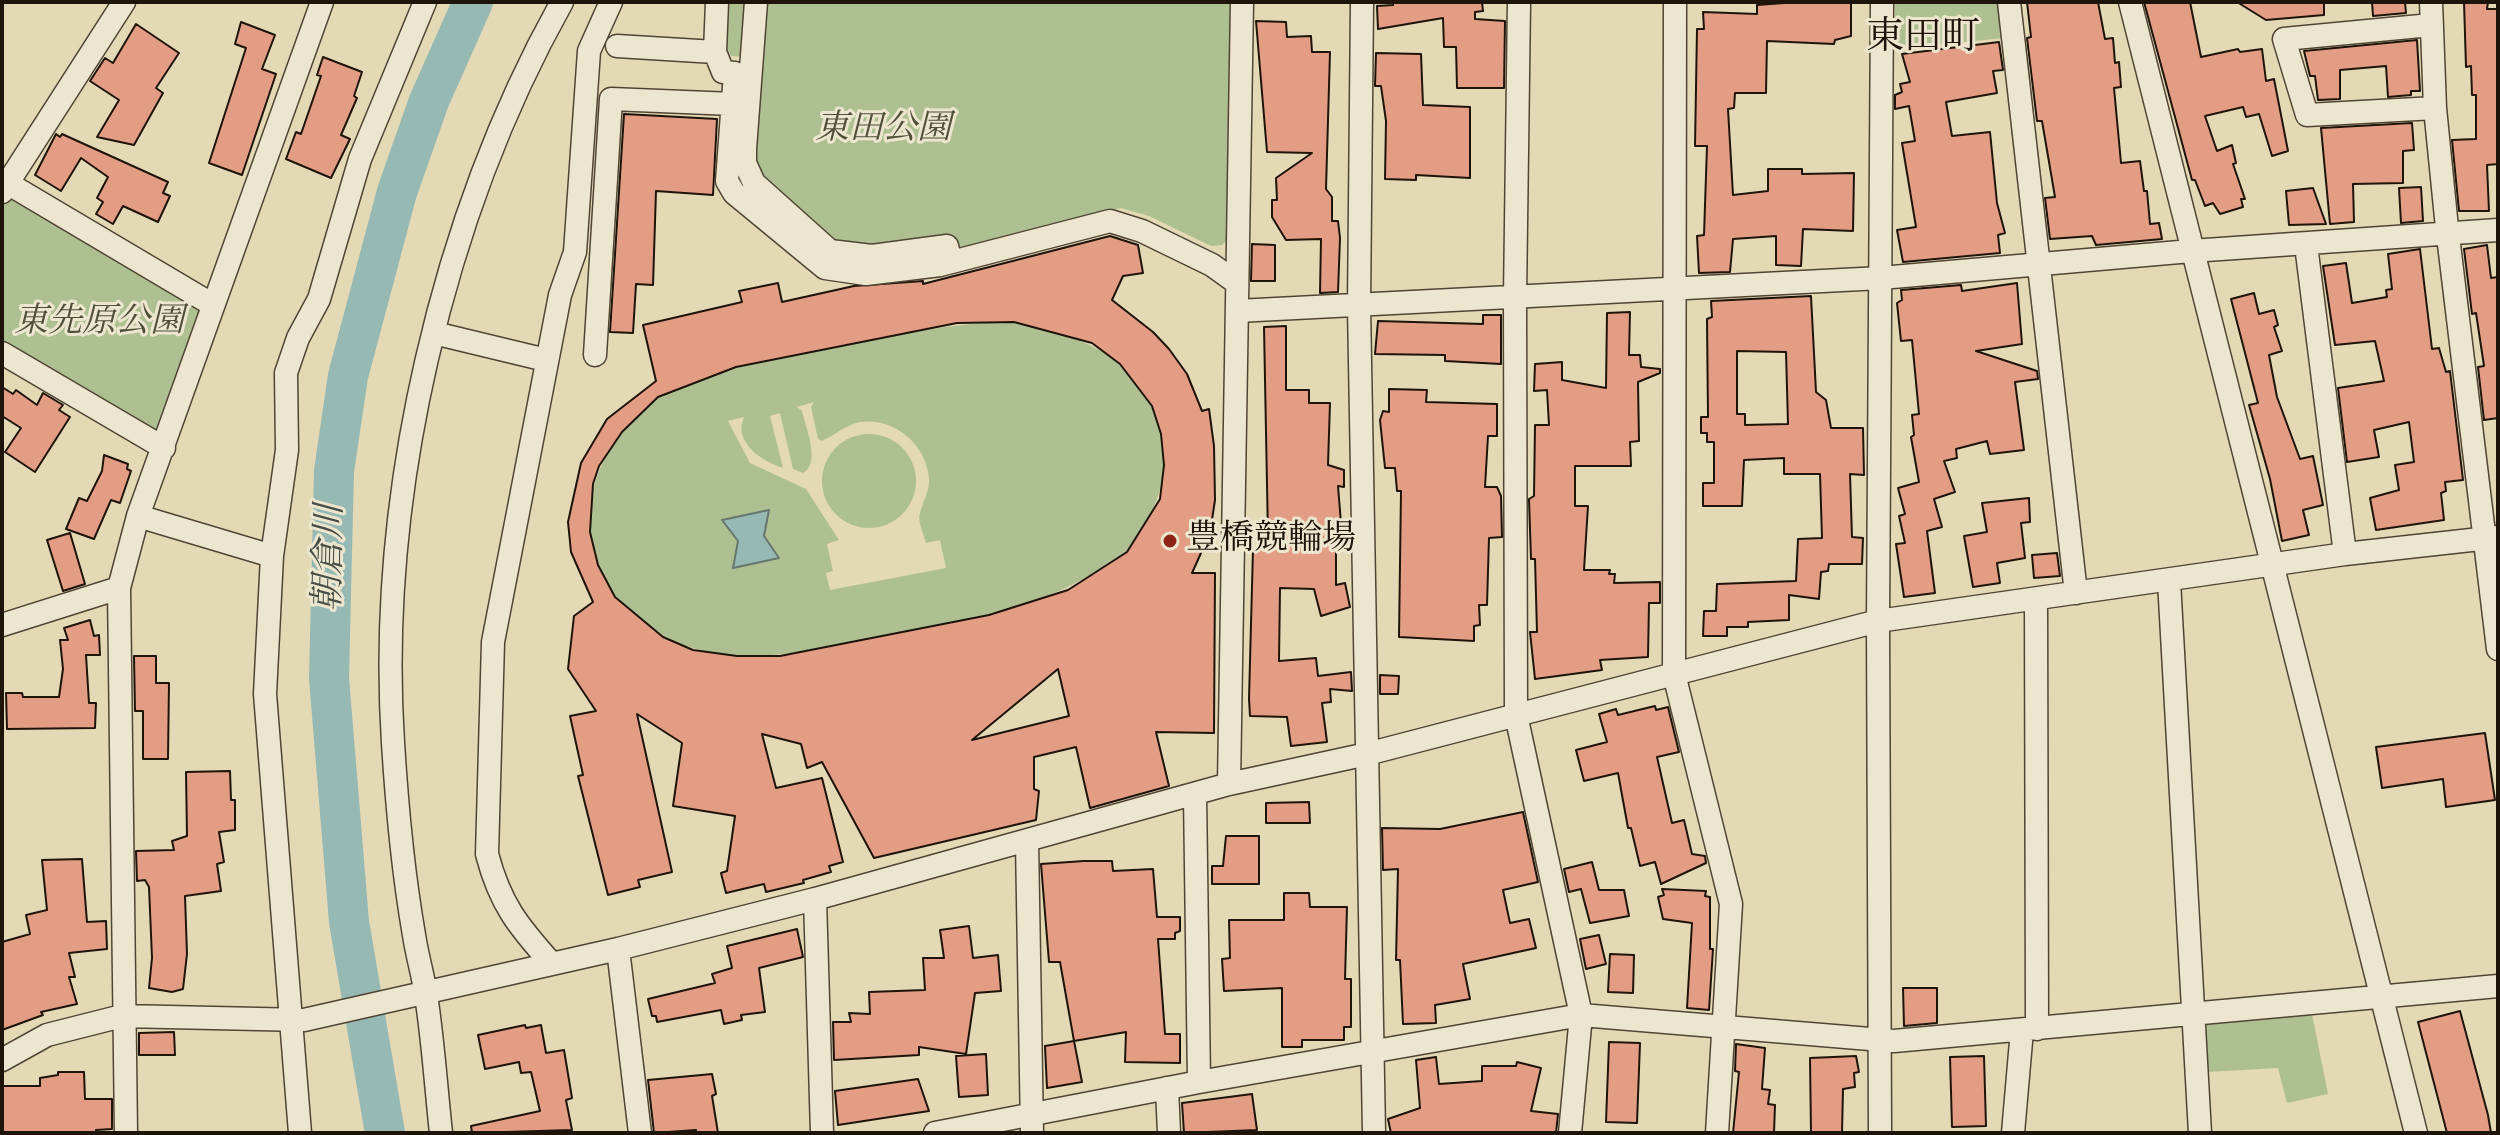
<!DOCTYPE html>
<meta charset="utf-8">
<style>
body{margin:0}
#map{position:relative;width:2500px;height:1135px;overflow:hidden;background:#e4d9b5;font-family:"IM FELL DW Pica",serif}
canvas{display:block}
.frame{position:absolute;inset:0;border:4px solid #1e1409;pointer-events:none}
</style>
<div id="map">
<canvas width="2500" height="1135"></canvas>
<div class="frame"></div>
</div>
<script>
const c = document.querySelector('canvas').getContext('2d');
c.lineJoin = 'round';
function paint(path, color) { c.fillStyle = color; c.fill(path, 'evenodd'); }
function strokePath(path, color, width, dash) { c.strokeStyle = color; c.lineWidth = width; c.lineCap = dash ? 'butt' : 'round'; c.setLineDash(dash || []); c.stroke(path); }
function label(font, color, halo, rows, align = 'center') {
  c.font = font + ' "IM FELL DW Pica","Noto Serif JP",serif'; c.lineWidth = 6; c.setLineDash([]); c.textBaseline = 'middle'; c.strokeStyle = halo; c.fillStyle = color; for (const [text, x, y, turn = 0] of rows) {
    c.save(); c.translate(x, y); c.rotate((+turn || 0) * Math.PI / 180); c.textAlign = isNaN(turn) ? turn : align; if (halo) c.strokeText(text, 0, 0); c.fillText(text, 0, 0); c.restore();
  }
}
const green = new Path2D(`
 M726,2H1231L1228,239L1222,245L1211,246L1149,216L1121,208L917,259L871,262L755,194L746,57L731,56L724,43Z
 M1895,2H2000L2004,38L1895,49Z
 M2,192L213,305L164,448L2,353Z
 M1014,322C1077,336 1135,352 1157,421C1168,455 1166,489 1147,519C1141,529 1135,542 1127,551C1121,557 1111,562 1103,567C1041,608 966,621 894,634C846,643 798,656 749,656C601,656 531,503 650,404C696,366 768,361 825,350C888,337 949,322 1014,322ZM814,402L811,407L818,439L822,441C835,435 845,425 860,422C894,417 926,444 929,478C930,491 923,501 920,513C917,520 924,535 926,543L940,540L946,568L830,590L826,573L833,571L827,544L839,540L806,489L750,463L728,421L744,417C733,443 762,461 783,468L770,416L780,413L793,469L803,473C821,463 806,429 802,411L797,407Z
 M822 481a47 47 0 1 1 94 0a47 47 0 1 1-94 0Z
 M2312,1014L2328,1094L2287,1103L2278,1068L2207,1072L2204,1023Z`);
const water = new Path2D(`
 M769,510L764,536L779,558L733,568L738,541L722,520Z`);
const river = new Path2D(`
 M385,1133L349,922L329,678L334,471L348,376L397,192L429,101L473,2`);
const building = new Path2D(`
 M1393,2H1482L1483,11L1475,12V19L1505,21L1504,88H1457L1456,47H1444L1443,18L1378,29L1377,6L1393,5Z
 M1798,2H1851V36L1835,40L1834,44L1767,41L1766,93H1735L1734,108L1728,109L1733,195L1768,191V169H1802V174L1854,173L1853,231L1803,229L1801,266L1776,265V236L1733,239L1730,272L1699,273L1697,236L1704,235L1707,146H1695L1697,29H1704L1703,12L1757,14V5Z
 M2027,2H2098L2105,39L2113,38L2115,63L2119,62L2121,87L2114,88L2121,163L2140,161L2144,191H2147L2150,224L2159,223L2162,239L2096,245L2092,236L2050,239L2045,198L2055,197L2042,121H2037L2027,38L2031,37Z
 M2144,2H2190L2201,57L2238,49L2240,52L2262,49L2266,81L2274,79L2288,151L2272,156L2259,114L2246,117L2243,107L2205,116L2217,151L2232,145L2236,163L2233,164L2245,199H2241L2243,207L2220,214L2213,203L2205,206L2195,180H2192Z
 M2237,2H2324V15L2266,20Z
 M2372,2H2405L2406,13L2373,16Z
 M2464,2H2488L2487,9H2498V164L2487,165L2489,211H2459L2452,140L2476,139V95H2472L2471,66L2466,67Z
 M1256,21L1286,22L1287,37L1311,36L1312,52H1330L1326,189L1332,197V221H1338L1340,238L1338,292L1320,293L1321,239L1286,240L1272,217V200H1277L1276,178L1312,153L1267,152Z
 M241,22L275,35L262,69L276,74L242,175L209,163L246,48L235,44Z
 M136,24L179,53L156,88L163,93L134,145L97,137L119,100L90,81L105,58L113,63Z
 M2417,40L2420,91H2411V95L2388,97L2386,66L2340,70V99L2318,100L2315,76H2310L2304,51Z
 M1999,42L2003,70L1993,71L1997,93L1946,102L1952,136L1990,132L1997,203L2005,233L1998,235L2000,253L1903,262L1897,230L1916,227L1902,143L1915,141L1909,106L1895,109V95L1902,92L1900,84L1910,82L1902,54Z
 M1376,53L1421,54L1423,105L1470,107V178L1416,175V180L1385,179L1386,121L1381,86H1375Z
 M323,57L362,72L354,96L357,98L341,135L350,139L331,178L286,159L296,132L301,134L321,76L317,75Z
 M624,114L717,119L713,195L656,191L653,285L636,284L633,333L610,332Z
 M2412,123L2414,150L2403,151V183L2353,184L2354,222L2330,224L2321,128Z
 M56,134L60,137L62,134L168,182L163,193L170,196L158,222L123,206L113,224L96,214L103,202L97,198L108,177L81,158L61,191L35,175Z
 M2421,187L2423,221L2401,223L2399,188Z
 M2313,188L2326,224L2289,225L2286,191Z
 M1110,236L1138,245L1143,273L1123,276L1112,300L1153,332L1169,349L1187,374L1202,411L1209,409L1214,446L1215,500L1210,533L1192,573H1215L1214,733L1156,732L1169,786L1090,808L1076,747L1034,757V789L1039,791L1036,820L874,858L822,762L807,768L801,744L762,734L776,788L822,778L843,862L829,866L831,872L803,880L804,883L766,892L764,884L726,893L721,873L727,871L735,816L673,806L682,743L637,714L672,872L638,880L640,887L608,895L578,776L583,775L570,716L596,711L568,669L574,616L593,602L571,552L568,522L581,463L607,419L656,381L643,325L742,302L739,291L778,283L782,302L854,286L923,281V284ZM1014,322L1092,343L1120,364L1152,406L1161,434L1164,465L1160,499L1127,552L1068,590L989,615L780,656H737L693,650L663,637L615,597L598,565L590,532L593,484L599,466L622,432L658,397L736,367L957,323ZM1058,669L1069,716L972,740Z
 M1252,244L1275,245V281H1251Z
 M2487,245L2491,278L2498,277V418L2484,420L2478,367L2484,366L2476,313L2472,314L2464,249Z
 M2420,249L2432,349L2439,348L2446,372L2450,371L2463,480L2445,482L2446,491L2441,493L2444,520L2376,530L2370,498L2399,490L2395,465L2414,462L2409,422L2374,430L2379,457L2347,462L2338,388L2384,381L2375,341L2335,345L2323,266L2346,263L2352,303L2387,297L2386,290L2392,289L2388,254Z
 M2017,283L2022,344L1976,351L2037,371L2038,379L2015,382L2024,450L1990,454L1987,441L1956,449L1957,458L1944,461L1955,492L1934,499L1942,527L1927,531L1935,593L1904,597L1896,544L1905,543L1899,516L1905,514L1898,488L1919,482L1911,437L1914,435L1912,415L1919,414L1912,340L1901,341L1897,303L1902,300L1901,290L1961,285L1962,291Z
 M2254,293L2259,314L2274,310L2278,325L2274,327L2282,351L2269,355L2277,397L2300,459L2313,456L2323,505L2303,510L2309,535L2282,541L2270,479L2249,405L2258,403L2231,299Z
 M1811,296L1816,392L1826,400L1831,428H1863L1864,475L1850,474L1852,537L1863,538L1862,564H1829L1828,571L1821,572L1819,599L1789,595V620L1748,622V627H1727V636H1703L1704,611H1716L1717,584L1796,581L1798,539L1822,538L1820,474H1784V458L1744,460L1742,506H1703V483H1714V442H1707V433H1701V417H1708L1707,319L1712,317L1711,301ZM1737,351L1786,352L1788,424L1745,425V414H1737Z
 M1630,312L1629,355H1640L1641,367L1660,369V373L1638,382L1639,441L1630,442L1631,466H1575V506H1588L1584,570H1610L1609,574H1615L1614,583L1660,582V603H1649L1648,657L1600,660L1602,670L1535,679L1530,632H1537L1535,559H1531L1529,499L1534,496L1535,425H1549L1547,390L1534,391L1535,364L1562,362V380L1606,388L1607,313Z
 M1483,315H1501V364L1445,361V355L1375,354L1378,321L1483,324Z
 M1286,326V390H1309V403H1330L1328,465L1344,470V487L1338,486L1341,523L1337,525L1336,542V585L1345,583L1350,607L1321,616L1314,589L1280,588L1279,661L1316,658L1318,676L1351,672L1352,691L1330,689L1331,702L1322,703L1327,742L1291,746L1287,717L1250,716L1249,699L1253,549H1266L1264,537H1268L1264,327Z
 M2,387L13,394L16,390L37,405L43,393L63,405L59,410L70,417L35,472L5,452L21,428L2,416Z
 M1389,389L1427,390L1426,402L1497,404V436H1488L1485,487H1497L1501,496L1502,537L1489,538L1487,605H1479L1480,625L1474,626V641L1399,637L1401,491H1397L1395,468H1385L1380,420L1383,411L1389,412Z
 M104,455L128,464L127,469L131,471L120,503L111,500L94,539L66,529L79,498L87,501L102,471Z
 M2029,498L2030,522L2021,523L2025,558L1997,563L2000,583L1973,587L1964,536L1987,532L1982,503Z
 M70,533L85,584L63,591L47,540Z
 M2057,553L2060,576L2034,578L2032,555Z
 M90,620L94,636L99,635L100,655H86L89,703H96L95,728L7,729L6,693H22L23,697H59L63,669L60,640H68L64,628Z
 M134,656H156V683H169L168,759H143V711H135Z
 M1380,675L1399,676L1398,694H1380Z
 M1655,706L1656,710L1668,707L1679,752L1657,757L1672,823L1684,820L1692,854L1705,856L1706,863L1661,884L1655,862L1640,866L1631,828H1628L1618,773L1584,781L1576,750L1607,742L1599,714L1616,709L1618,715Z
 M2485,733L2495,800L2446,807L2443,779L2382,788L2376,747Z
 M230,771L231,800H235V830L219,832L224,862L217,864L221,891L185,896L187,954L183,989L172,992L149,988L152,958L149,887L145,880L137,881L136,851L174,850L172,841L187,836L186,772Z
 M1309,802L1310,823H1266V803Z
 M1523,812L1538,882L1503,890L1510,923L1529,919L1536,948L1463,964L1470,999L1435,1005L1436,1023L1403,1024L1400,960H1396L1398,869L1383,870L1382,828L1440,829Z
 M1226,836H1259V884H1212V866H1223Z
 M82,859L87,922L106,921L107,949L69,953L75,977H69L77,1004L41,1012L43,1015L2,1030V942L30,934L26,915L47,910L42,860Z
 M1084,861H1112L1113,871L1153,869L1157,917H1180V931L1175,933V939H1158L1165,1034H1180V1063L1125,1062L1126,1032L1074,1041L1060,962H1049L1041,864Z
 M1592,862L1599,890H1624L1629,916L1590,923L1581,889L1569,892L1564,869Z
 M1662,889L1706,891L1705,896L1710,897V949H1713L1709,1010L1687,1008L1692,923L1663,919L1658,897L1664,895Z
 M1284,893H1309L1310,907H1347L1345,979H1351V1027H1344V1040H1302V1047H1282V988L1224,991L1222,959L1230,958L1229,920H1284Z
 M969,926L973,958L998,955L1001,991L975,993L966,1054L919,1047V1055L834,1060L833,1022H851L849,1013L870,1014L869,992L925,990L923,958H944L940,930Z
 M797,929L803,957L759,968L765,1012L741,1015L742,1020L724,1024L721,1010L657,1022L656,1016H652L648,999L715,983L712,974L732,968L727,946Z
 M1599,935L1606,964L1586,969L1580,939Z
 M1610,954L1634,955L1633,993L1608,992Z
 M1903,988H1937V1023L1904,1026Z
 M2460,1011L2488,1115L2491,1133H2447L2418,1022Z
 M525,1025L526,1028L541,1025L546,1053L564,1050L572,1098L566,1100L572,1130L472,1133L471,1126L540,1111L531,1072L521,1073L519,1062L485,1069L478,1035Z
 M174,1032L175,1055H139V1033Z
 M1074,1041L1082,1082L1047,1088L1045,1046Z
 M1609,1042L1640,1043L1637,1123L1606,1122Z
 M1736,1044L1765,1048L1762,1089L1770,1090L1768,1104L1775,1105L1774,1133H1733L1739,1072L1735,1071Z
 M986,1054L988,1095L959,1097L956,1056Z
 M1856,1056L1859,1072L1854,1073L1855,1087L1843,1089L1842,1133H1811L1810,1058Z
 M1984,1056L1986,1126L1952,1127L1950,1057Z
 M1436,1057L1439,1084L1482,1081V1066H1516L1517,1062L1541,1068L1531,1111L1558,1114L1556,1133H1391L1388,1119L1420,1108L1416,1060Z
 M58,1072H84L85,1099H112V1129L96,1130V1133H2V1086H40V1078L58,1075Z
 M712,1074L716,1094L712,1096L718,1133H696V1130L654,1133L648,1080Z
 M918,1079L929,1111L838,1125L835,1091Z
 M1252,1094L1257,1130L1184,1133L1182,1103Z`);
const minor = new Path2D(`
 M756,2L745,149V163L754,183L830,251L872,256L947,246L951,262
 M1362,2L1359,306L1374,1133
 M1519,2L1515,298L1516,715L1581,1015L1570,1133
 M1675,2L1674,674L1731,904L1717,1133
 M2009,2L2076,593
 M2130,2L2416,1133
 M2431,2L2435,108L2447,228L2498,649
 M2431,25L2284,39L2307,115L2435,108
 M617,46L715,52L723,72L735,73L727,181L734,193L825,268L866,274L940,265L1110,221L1142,231L1212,265L1237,283
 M715,52L717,2
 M2,180L213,305
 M2,192L124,2
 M2306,245L2345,554
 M1237,311L1881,278L2191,251L2498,230
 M434,333L546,360
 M2,353L164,448
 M595,355L611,99L733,104
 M138,516L272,556
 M2169,581L2200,1133
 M2036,599L2037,1029
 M2,625L119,588
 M1229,784L1242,2
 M1195,794L1199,1082
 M1027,841L1032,1133
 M815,899L822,1133
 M618,949L640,1133
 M552,964C518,926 500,904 487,854L493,642L560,295L575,252L589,51L611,2
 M2,1060L47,1035L122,1016L304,1020L618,949L815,899L1229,784L1367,754L1878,621L2345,554L2498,537
 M1167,1088L1169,1133
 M126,1133L119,588L138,516L322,2
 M300,1133L265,694L272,556L287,450L286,373L298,338L319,299L360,159L425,2
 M441,1133C436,1087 433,1040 426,995C423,975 417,955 414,935C403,872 397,807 393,743C377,497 442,216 562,2
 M935,1133L1199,1082L1581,1015L1894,1041L2498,986
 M1880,1133L1878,621L1882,2
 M2013,1133L2022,1030`);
const markers = [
 [1170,541,8,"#8f2418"]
];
const parkNames = [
 ["東田公園",883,131],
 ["東先原公園",99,324]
];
const poiNames = [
 ["豊橋競輪場",1186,541]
];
const waterNames = [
 ["朝倉川",332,558,-89]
];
const quarterNames = [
 ["東田町",1923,40]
];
paint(green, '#aec092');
paint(water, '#97b9b4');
strokePath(water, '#677770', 2);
strokePath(river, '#97b9b4', 40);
paint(building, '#e39d84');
strokePath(building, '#1e1409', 2);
strokePath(minor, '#504534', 25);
strokePath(minor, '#ede6cf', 22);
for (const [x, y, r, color] of markers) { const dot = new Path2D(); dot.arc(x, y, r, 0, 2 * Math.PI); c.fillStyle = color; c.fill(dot); strokePath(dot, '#ede6cf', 3); }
label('italic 34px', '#505039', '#ede6cf', parkNames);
label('34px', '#1e1409', '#ede6cf', poiNames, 'left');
label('italic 36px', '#484e45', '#ede6cf', waterNames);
label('38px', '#1e1409', '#ede6cf', quarterNames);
</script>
